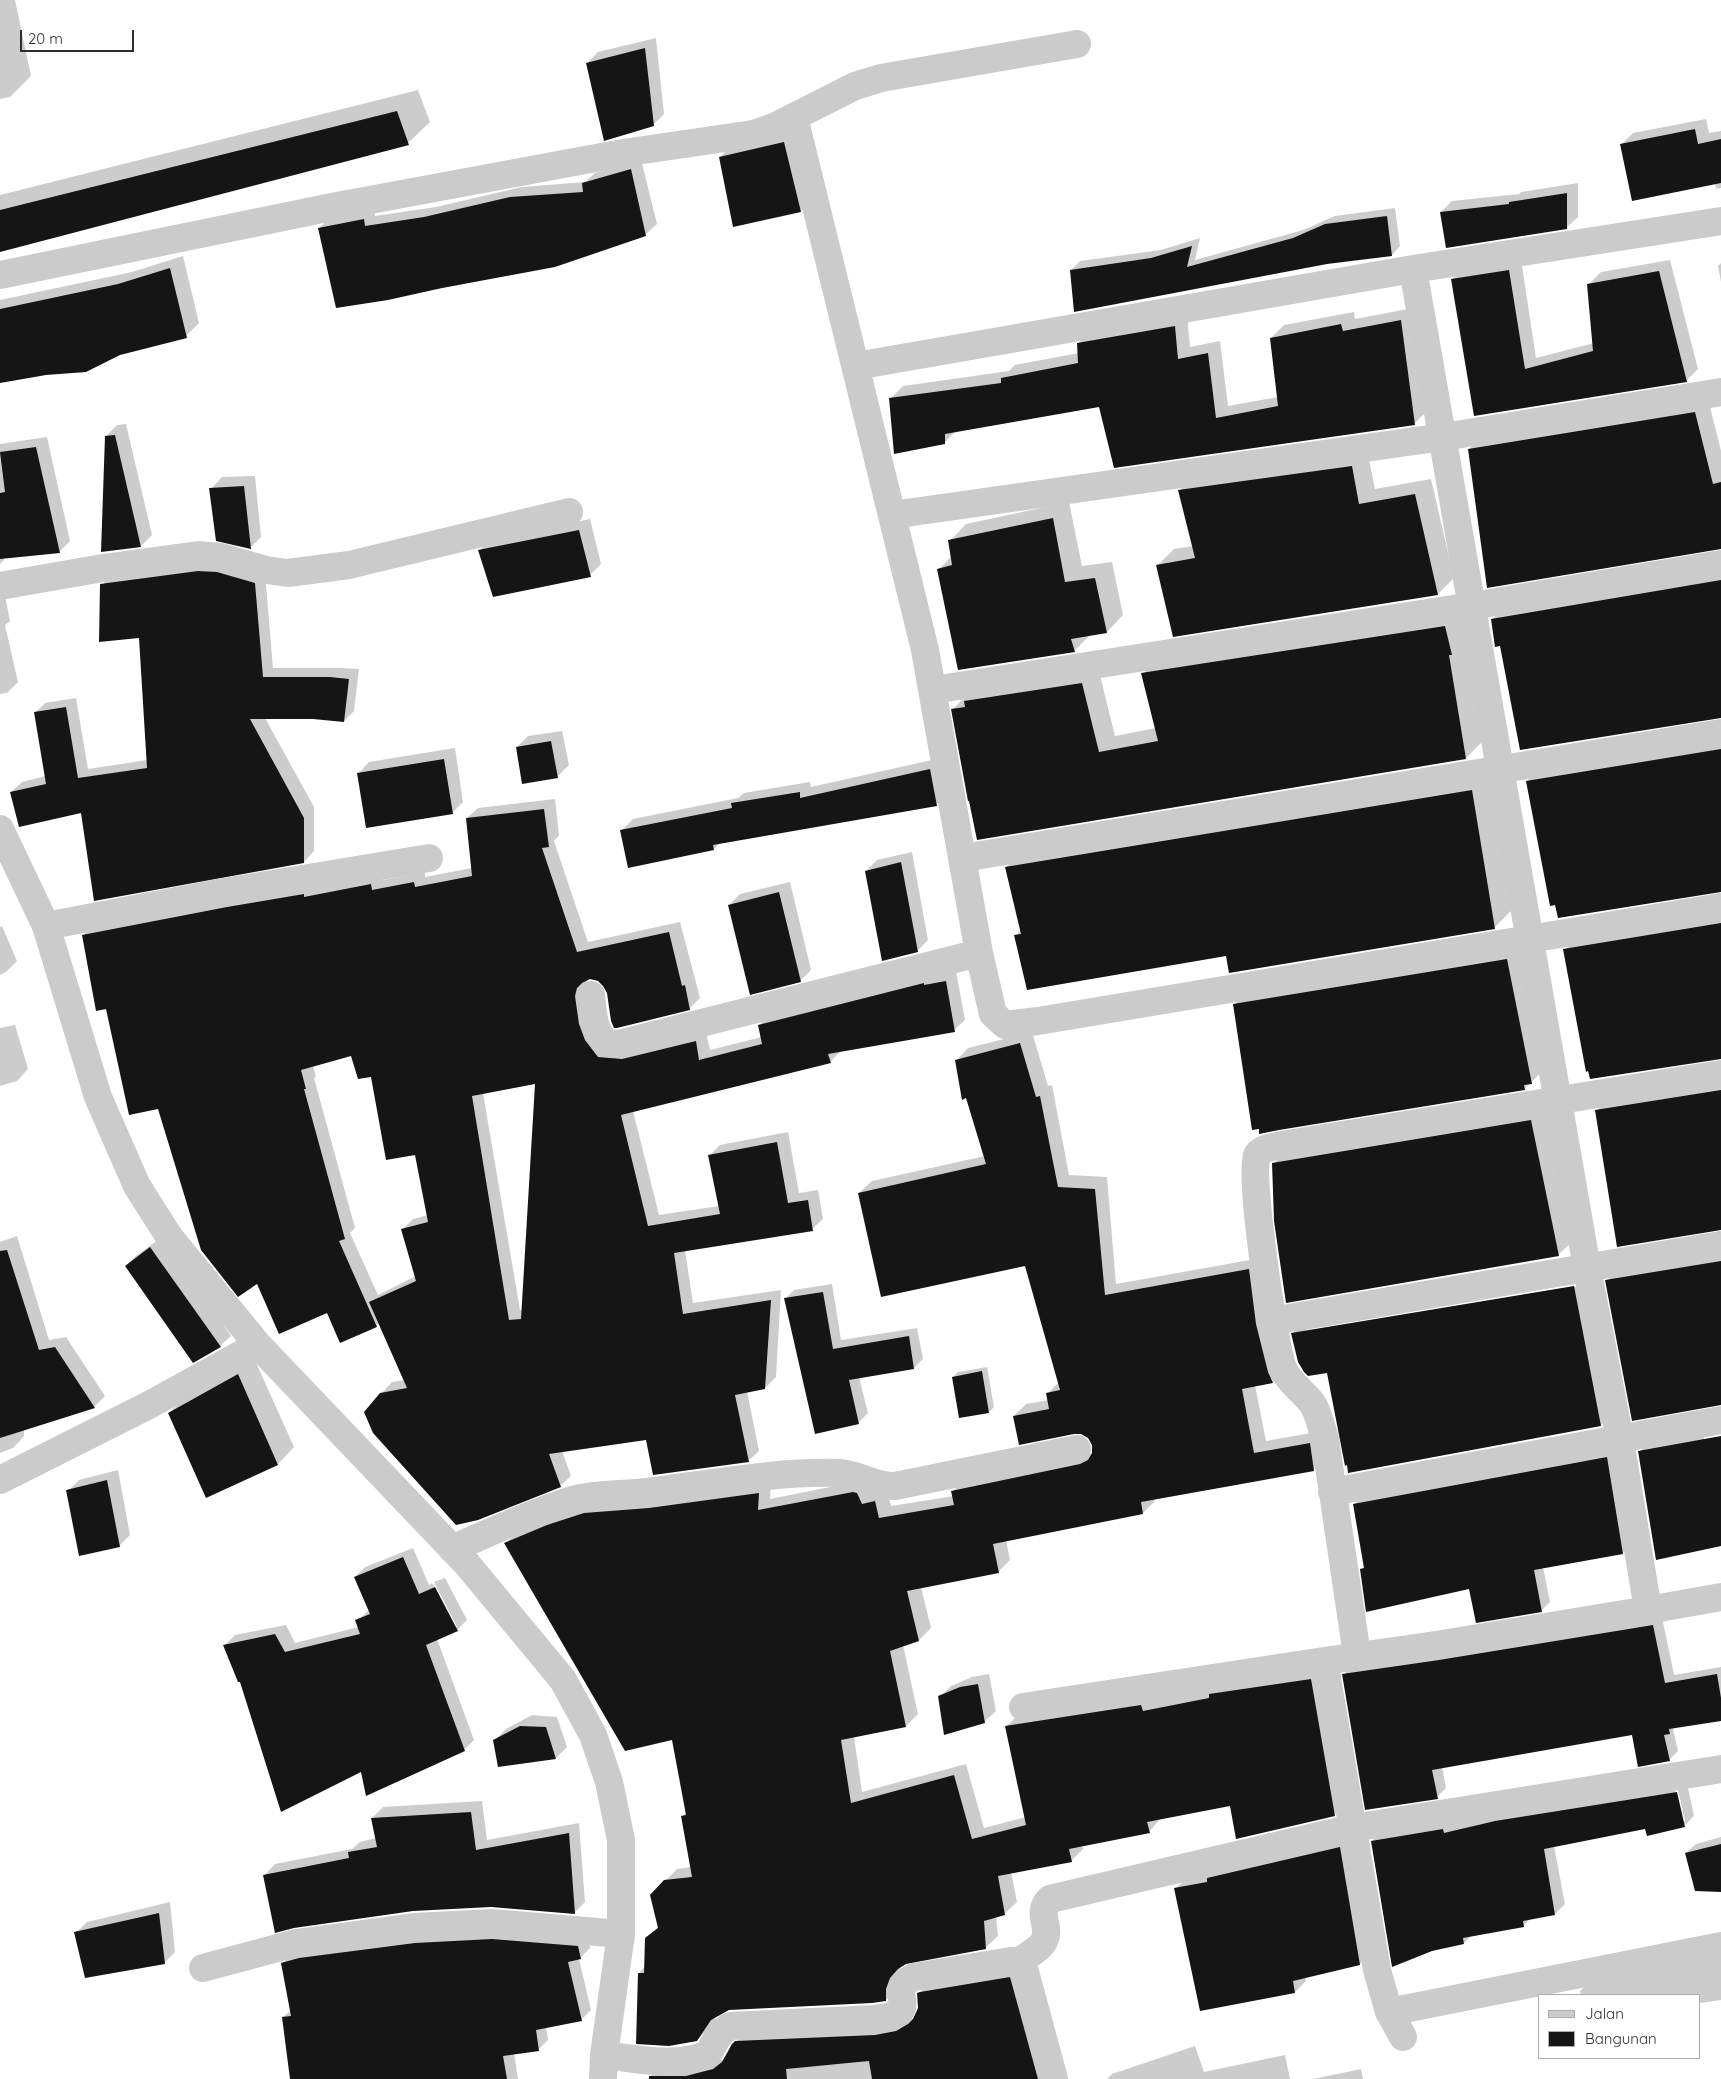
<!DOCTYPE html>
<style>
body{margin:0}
#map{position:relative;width:1721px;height:2079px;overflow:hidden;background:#fff;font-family:Quicksand,sans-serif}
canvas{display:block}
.legend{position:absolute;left:1538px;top:1994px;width:162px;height:65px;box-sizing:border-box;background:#fff;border:1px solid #ababab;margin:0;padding:6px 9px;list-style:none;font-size:15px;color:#2e2e2e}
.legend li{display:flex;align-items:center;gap:10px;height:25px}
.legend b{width:25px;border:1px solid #ababab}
.scale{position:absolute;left:20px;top:30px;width:114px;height:22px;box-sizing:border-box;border:2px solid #2e2e2e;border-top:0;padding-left:6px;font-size:15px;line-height:18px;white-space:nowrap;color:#2e2e2e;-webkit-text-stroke:4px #fff;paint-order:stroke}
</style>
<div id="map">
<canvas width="1721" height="2079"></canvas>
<ul class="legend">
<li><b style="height:6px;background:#cbcbcb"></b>Jalan</li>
<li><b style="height:14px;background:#151515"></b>Bangunan</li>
</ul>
<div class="scale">20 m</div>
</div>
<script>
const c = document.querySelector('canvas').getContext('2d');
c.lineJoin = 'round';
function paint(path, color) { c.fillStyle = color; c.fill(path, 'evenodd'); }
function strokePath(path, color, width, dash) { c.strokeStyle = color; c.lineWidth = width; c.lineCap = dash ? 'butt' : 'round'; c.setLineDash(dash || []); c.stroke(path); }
const shadow = new Path2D(`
 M0,0H15L31,76L10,97L0,99Z
 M656,38L664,114L653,125L587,63L598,52Z
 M418,90L430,122L408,143L0,251V195Z
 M1706,119L1709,133L1721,131V188L1716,189L1715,183L1622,144L1633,133Z
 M795,131L812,200L801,211L720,157L731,146Z
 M641,159L657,224L645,235L554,266L387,299L319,228L330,217L374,208L375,216L436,207L522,187L585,182L595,173Z
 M1578,183V217L1566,228L1441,212L1452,201L1519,194L1521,192Z
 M1395,208L1400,246L1392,255L1327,263L1075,311L1071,270L1080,261L1161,250L1200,238L1195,260L1303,230L1335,216Z
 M183,256L199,323L186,336L46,374L0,382V300L132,272Z
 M1521,259L1536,358L1594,343L1589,284L1601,272L1670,260L1698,369L1686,381L1475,415L1453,279L1465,267Z
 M1721,263V282L1718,266Z
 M1413,308L1427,411L1414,424L1115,466L1100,405L957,430L944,443L890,399L903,386L1009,371L1015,365L1079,353L1078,344L1091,331L1187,314L1190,347L1220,341L1228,406L1278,397L1271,338L1284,325L1354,312L1355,319Z
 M1708,399L1721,451V548L1469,449L1483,436Z
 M126,424L152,535L141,546L106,436L117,425Z
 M47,437L70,541L59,552L4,558V560L0,564V444Z
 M1367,450L1375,489L1431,479L1454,578L1438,594L1158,565L1174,549L1193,546L1179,491L1195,475Z
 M255,476L261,537L250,548L211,489L222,477Z
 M1069,502L1082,566L1112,562L1123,615L1107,632L1091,634L1074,651L938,570L952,556L950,541L966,524Z
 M590,519L601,564L590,575L480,550L491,539Z
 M209,561L265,573L273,668H341L359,669L354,711L344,721L313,718H265L314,807V851L304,862L11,792L22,782L46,776L35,713L45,703L76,698L88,769L147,760L141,636L102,585L112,574Z
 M1721,569V717L1501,644L1492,619L1506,606Z
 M0,586L4,590L10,621L5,625L18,682L7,693L0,694Z
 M1462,610L1483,741L1466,758L978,838L953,709L969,693L1098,667L1115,736L1156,728L1143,674L1159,657Z
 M562,731L569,765L558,776L517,747L528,736Z
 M1721,738V891L1527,781L1541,768Z
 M455,748L463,802L452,813L358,774L369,762Z
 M941,758L947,794L936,805L720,843L714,849L622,830L633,819L738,798L744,793L810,782L811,787Z
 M1492,770L1515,907L1494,928L1015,936L1021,930L1006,867L1027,847Z
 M555,799L559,835L554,841L588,942L680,922L700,998L689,1009L608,993L604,985L598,980L590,978L587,979L586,985L599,1035L706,1031L710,1050L762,1037L759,1025L770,1015L956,971L965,1020L954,1030L841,1051L830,1062L633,1111L659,1215L719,1206L710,1155L720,1145L788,1132L799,1193L818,1190L823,1219L812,1229L685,1250L693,1303L781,1290L776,1377L765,1388L747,1391L759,1451L748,1461L647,1439L562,1451L571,1476L560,1486L381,1394L392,1382L405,1380L379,1323L376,1326L328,1311L257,1282L159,1108L107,1007L83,935L94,925L381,874L383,880L425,872V877L472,868L467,818L478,808ZM352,1055L372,1075L416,1153L428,1215L413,1219L402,1230L416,1276L378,1295L350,1233L355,1228L314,1078L316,1077L313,1066ZM537,1083L523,1310H520L483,1093Z
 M912,852L928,940L917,951L866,871L877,860Z
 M790,882L811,970L800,981L729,905L740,894Z
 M1721,912V1058L1565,950L1578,936Z
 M2,926L17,961L6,972L0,975V927Z
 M1529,937L1553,1061L1524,1089L1234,1005L1256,983Z
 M15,1025L28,1069L17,1081L0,1086V1028Z
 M1032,1032L1048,1086L1052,1085L1069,1175L1107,1177L1116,1284L1261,1258L1285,1370L1273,1382L1255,1385L1266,1441L1322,1431L1326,1458L1313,1470L1154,1499L1155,1501L1143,1513L1006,1540L1010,1560L998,1572L921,1587L931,1628L919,1640L903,1645L918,1714L906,1726L854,1737L862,1792L966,1764L984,1828L1026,1817L1007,1726L1019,1714L1323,1667L1346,1803L1334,1815L1231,1804L1161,1818L1149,1832L1082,1845L1083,1849L1071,1861L1011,1872L1017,1902L1004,1914L996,1916L998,1936L985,1948L905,1962L901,1965L898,1976V1988L886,2000L729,2009L717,2016L709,2028L697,2040L639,1973L645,1966L647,1938L659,1926L665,1881L677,1869L692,1867L683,1816L687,1812L673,1739L506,1543L518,1531L560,1514L771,1481L770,1499L865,1480L887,1489L891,1506L954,1496L953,1491L965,1479L1093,1453L1094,1446L1090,1438L1082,1433L1014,1416L1026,1404L1049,1400L1048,1393L1059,1382L1026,1265L859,1193L872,1181L985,1156L956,1061L968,1048Z
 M1721,1079V1229L1596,1111L1610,1097Z
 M1548,1104L1575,1239L1558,1255L1273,1164L1290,1147Z
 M17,1236L49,1340L66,1337L105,1396L94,1407L24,1429V1436L13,1448L0,1453V1242Z
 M162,1237L231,1336L220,1346L126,1266L137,1255Z
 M1721,1250V1394L1607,1281L1620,1267Z
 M1586,1274L1613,1413L1601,1425L1349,1472L1328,1371L1292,1334L1304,1322ZM1580,1283L1581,1286L1305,1332V1330Z
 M832,1284L841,1340L917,1328L923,1359L914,1368L859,1377L868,1413L858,1423L785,1299L794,1290Z
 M254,1358L294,1447L278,1464L207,1496L169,1413L186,1396Z
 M987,1367L994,1407L989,1412L953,1377L958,1372Z
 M1702,1429L1708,1461L1721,1489V1546L1657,1558L1639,1452L1653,1438Z
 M1616,1449L1631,1544L1622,1553L1543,1567L1550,1602L1541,1611L1470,1587L1361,1570L1365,1566L1354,1504L1363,1496Z
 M118,1470L130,1535L119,1546L68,1491L79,1480Z
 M413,1548L429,1585L432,1583L454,1627H457L434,1582L445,1578L467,1620L457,1630L437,1639L474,1740L464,1750L362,1770L240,1680L225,1645L235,1635L286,1625L295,1643L359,1627L357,1621L369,1610L355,1577L365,1567Z
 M1662,1617L1674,1675L1721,1667V1720L1676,1726L1673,1729L1678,1751L1669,1760L1632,1733L1442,1767L1446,1788L1437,1797L1343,1675L1353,1666Z
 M989,1674L996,1711L984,1722L940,1697L951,1686L972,1677Z
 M532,1715L557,1717L567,1747L556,1758L499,1765L494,1741L506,1729Z
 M1687,1783L1694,1816L1684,1826L1646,1828L1554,1846L1565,1904L1555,1914L1531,1918L1523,1926L1472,1935L1464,1943L1372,1841L1382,1831ZM1674,1786H1677L1685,1821H1682Z
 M482,1801L487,1840L579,1823L585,1902L574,1913L264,1876L275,1864L352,1849L360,1842L376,1838L372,1818L383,1807Z
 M1351,1837L1370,1953L1360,1964L1305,1977L1306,1981L1295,1992L1176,1888L1187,1878Z
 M1721,1837V1890L1686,1853L1696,1844Z
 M170,1902L175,1952L164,1963L76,1933L87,1922Z
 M426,1933L588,1937L590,1948L579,1959L591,2010L581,2020L546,2027L548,2040L538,2050L514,2053L518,2079H305L283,2017L291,2010L282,1964L292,1954Z
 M1721,1958V2000L1700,2003V1995H1581L1580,1991L1590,1981Z
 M1020,1967L1053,2079H650V2077L660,2067L695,2066L725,2059L733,2045L744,2034L907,2021L916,2017L919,2008L918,1994L929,1983Z
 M1195,2046L1204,2072L1285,2055L1290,2079H1107L1112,2074Z
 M1361,2069L1363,2079H1313Z`);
const building = new Path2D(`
 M645,48L654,126L604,141L586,63Z
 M397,111L409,145L0,252V210Z
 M1695,129L1698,144L1721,139V183L1632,201L1620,144Z
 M784,142L801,212L733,227L719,157Z
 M631,169L646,236L555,267L442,288L388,300L336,308L318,228L364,219L365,226L424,217L510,197L583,192L582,183Z
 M1567,193V229L1446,248L1440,212L1509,204V202Z
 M1387,216L1392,256L1327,264L1074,312L1070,270L1151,258L1192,246L1187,267L1293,238L1325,224Z
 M170,268L187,338L120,355L86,372L46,375L0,383V309L118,284Z
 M1509,270L1525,369L1593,351L1587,284L1659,271L1687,382L1474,416L1451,279Z
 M1401,320L1415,425L1114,468L1099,407L945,434V444L894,454L889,398L1001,383V378L1078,363L1077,343L1175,326L1178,359L1208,353L1216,418L1278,406L1270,338L1341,324L1343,331Z
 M1695,412L1713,484L1721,482V549L1487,588L1468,449Z
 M115,435L141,547L101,552L105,436Z
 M36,447L60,553L0,559V493L5,492L0,452Z
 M1352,466L1359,504L1415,494L1438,595L1173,637L1156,565L1195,558L1178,490Z
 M244,486L251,549L216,541L209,488Z
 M1053,518L1065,582L1095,578L1107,633L1071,639L1075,652L958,670L937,569L952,565L948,540Z
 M579,530L591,577L493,597L478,550Z
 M198,571L217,572L255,583L263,677H330L349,679L344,722L313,719H250L304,818V863L94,901L81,813L19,827L10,792L46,784L34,712L66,707L78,778L147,768L139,638L99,642L100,584Z
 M1721,580V718L1520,750L1500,646L1495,647L1491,619Z
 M1445,626L1452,655H1449L1466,759L977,840L969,801H968L951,709L965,707L964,701L1082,683L1099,752L1158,741L1141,673Z
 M551,741L558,778L522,784L516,747Z
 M1721,749V892L1558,918L1555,905L1550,906L1526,781Z
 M444,759L453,814L366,828L357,773Z
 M930,769L937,806L713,845L714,850L628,868L620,830L732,808L731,803L800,792V798Z
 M1472,790L1495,929L1229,973L1226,956L1027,990L1014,935L1021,934L1005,867Z
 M544,809L549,847L542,848L577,952L669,932L682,986L685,985L690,1010L617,1028H614L611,1021L607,993L603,986L598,981L590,979L582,983L577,988L575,996L579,1024L585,1040L598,1057L622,1059L696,1041L699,1060L762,1044L758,1025L924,983V985L946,981L955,1032L828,1054L831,1063L621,1115L648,1226L720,1214L708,1155L777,1142L788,1203L808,1200L813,1231L674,1253L683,1314L771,1300L765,1389L735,1395L749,1462L653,1475L646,1440L549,1454L561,1487L478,1520L456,1525L373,1433L364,1412L380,1393L407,1388L369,1302L416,1281L401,1229L428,1222L415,1155L386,1160L371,1077L358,1079L351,1056L301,1070L306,1089H304L345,1239L339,1241L377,1327L340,1343L327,1313L279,1334L257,1284L238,1297L201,1250L158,1109L129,1115L106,1009L96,1011L82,935L227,907L304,894V897L371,884L372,890L414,882L415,887L472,876L466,818ZM535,1084L521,1319L509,1320L472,1096Z
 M901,862L918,952L882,961L865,871Z
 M779,892L801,982L750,995L728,905Z
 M1721,923V1059L1590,1079L1588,1071L1586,1072L1563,949Z
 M1507,959L1532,1084L1524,1085L1525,1090L1279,1130L1259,1134V1129L1252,1130L1233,1004Z
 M1020,1043L1036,1097L1040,1096L1058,1187L1095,1189L1105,1295L1249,1269L1256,1324L1268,1372L1273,1383L1242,1389L1254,1453L1310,1443L1314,1471L1141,1502L1143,1514L993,1544L999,1573L907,1591L919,1641L890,1651L906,1727L841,1740L851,1803L954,1775L972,1839L1026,1825L1005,1726L1141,1705L1143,1711L1209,1698V1694L1311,1679L1335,1816L1236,1839L1230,1806L1147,1822L1150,1833L1069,1849L1072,1862L998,1876L1005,1915L984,1921L986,1949L906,1964L898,1969L890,1978L886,1989V2001L872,2003L729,2010L711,2020L697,2041L669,2046L636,2044L638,1973H644L645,1938L658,1928L650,1895L664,1880L692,1877L681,1816L686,1815L672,1740L625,1751L504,1543L547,1525L584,1513L649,1508L759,1493L758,1510L853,1492L857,1493L862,1504L875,1501L879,1518L954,1505L951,1491L1080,1464L1088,1460L1092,1453V1445L1088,1438L1081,1434H1074L1019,1445L1013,1416L1049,1409L1046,1393L1060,1390L1025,1266L881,1297L858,1193L986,1164L966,1098L962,1100L955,1060Z
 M1721,1090V1230L1617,1247L1595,1110Z
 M1531,1120L1559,1256L1286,1303L1274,1221L1272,1163Z
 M150,1247L221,1347L193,1363L125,1266Z
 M7,1250L39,1350L55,1347L95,1408L0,1438V1251Z
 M1721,1261V1405L1632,1421L1605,1280Z
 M1574,1286L1601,1426L1348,1473L1347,1465L1345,1466L1327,1373L1308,1376L1304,1372L1298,1362L1291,1333Z
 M823,1292L833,1349L909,1336L914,1369L849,1380L859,1424L815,1434L784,1298Z
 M982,1371L989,1413L959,1418L952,1377Z
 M238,1374L278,1465L206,1498L168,1413Z
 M1721,1436V1546L1656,1560L1638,1451Z
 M1607,1457L1623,1554L1534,1570L1542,1612L1476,1623L1469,1589L1366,1612L1360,1569L1364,1568L1353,1504Z
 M107,1480L120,1547L79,1556L66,1490Z
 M403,1557L419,1594L435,1587L458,1631L426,1645L465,1751L366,1796L361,1772L281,1812L240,1682H238L223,1645L275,1634L285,1652L360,1634L355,1620L370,1614L354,1577Z
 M1653,1625L1665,1683L1717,1674L1721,1698V1721L1669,1729L1670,1734L1664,1735L1670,1761L1638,1767L1632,1735L1432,1770L1438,1799L1365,1810L1342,1674L1439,1660Z
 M978,1684L985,1723L944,1735L938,1696L960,1687Z
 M520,1726L546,1727L556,1759L498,1767L493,1740Z
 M1677,1792L1685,1827L1647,1836L1645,1829L1544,1849L1555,1915L1523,1921L1524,1927L1463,1938L1464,1944L1432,1951L1392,1967L1371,1841L1443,1829L1444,1833L1495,1821Z
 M471,1812L476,1850L569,1833L575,1914L491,1907L413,1911L294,1928L275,1933L263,1875L349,1858L348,1852L377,1847L371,1818Z
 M1721,1844V1892L1695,1891L1685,1853Z
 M1340,1847L1360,1965L1293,1981L1295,1993L1200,2011L1174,1888L1207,1882V1878Z
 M159,1913L165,1964L85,1978L74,1932Z
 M492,1939L578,1946L581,1959L568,1962L582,2021L536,2030L539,2051L503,2056L507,2079H290L282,2017L291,2016L281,1963L299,1958L415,1943Z
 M1010,1977L1038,2079H872L869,2061L786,2069L787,2079H649V2076H686L713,2069L722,2062L732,2044L735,2041L875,2035L896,2031L908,2024L913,2019L918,2008L917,1993L920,1992Z`);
const minor = new Path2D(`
 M794,117L925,650L979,953L993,1014L1005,1025L1038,1021L1721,907
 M1413,269L1721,221
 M0,275L332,207L623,153L753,134L774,127L855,86L881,78L1077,44
 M856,366L1413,269L1587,1268L1620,1440L1648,1610L1436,1645L1324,1661L1377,1970L1389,2012L1403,2037
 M892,515L1443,437L1721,392
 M0,586L103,568L198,555L220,557L266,570L288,573L349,565L569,512
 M933,690L1472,606L1721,564
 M0,829L46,926L98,1097L137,1186L170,1238L258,1345
 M963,858L1721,733
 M46,926L224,892L429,858
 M591,995C593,1014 593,1029 606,1043L618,1044L979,953
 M1271,1321L1721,1245
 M0,1480L149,1405L258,1345L467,1564L563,1680L593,1735L609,1782L621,1840V1934L604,2055L603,2079
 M1332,1492L1721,1420
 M452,1549C491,1532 530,1513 572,1500C596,1493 622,1495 647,1492C711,1484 776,1471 840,1473C859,1474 876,1487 895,1486L1077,1449
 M1648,1610L1721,1597
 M1357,1655L1325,1439C1321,1427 1319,1413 1312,1403C1303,1392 1288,1381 1283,1368C1274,1346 1248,1169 1257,1155C1261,1148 1273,1147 1281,1145L1721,1074
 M1023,1707L1324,1661
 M1019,1962C1026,1956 1040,1949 1044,1941C1052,1926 1035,1914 1050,1899L1353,1828L1721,1769
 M203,1968L296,1943L414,1927L492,1923L621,1934
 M1389,2012L1721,1946
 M604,2055C637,2059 676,2068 708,2054L720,2033L730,2026L874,2019C880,2018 889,2017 894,2015C915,2006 887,1989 914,1977L1011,1961L1019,1962L1025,1972L1054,2079`);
paint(shadow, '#0003');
paint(building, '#151515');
strokePath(minor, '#cbcbcb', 28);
</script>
